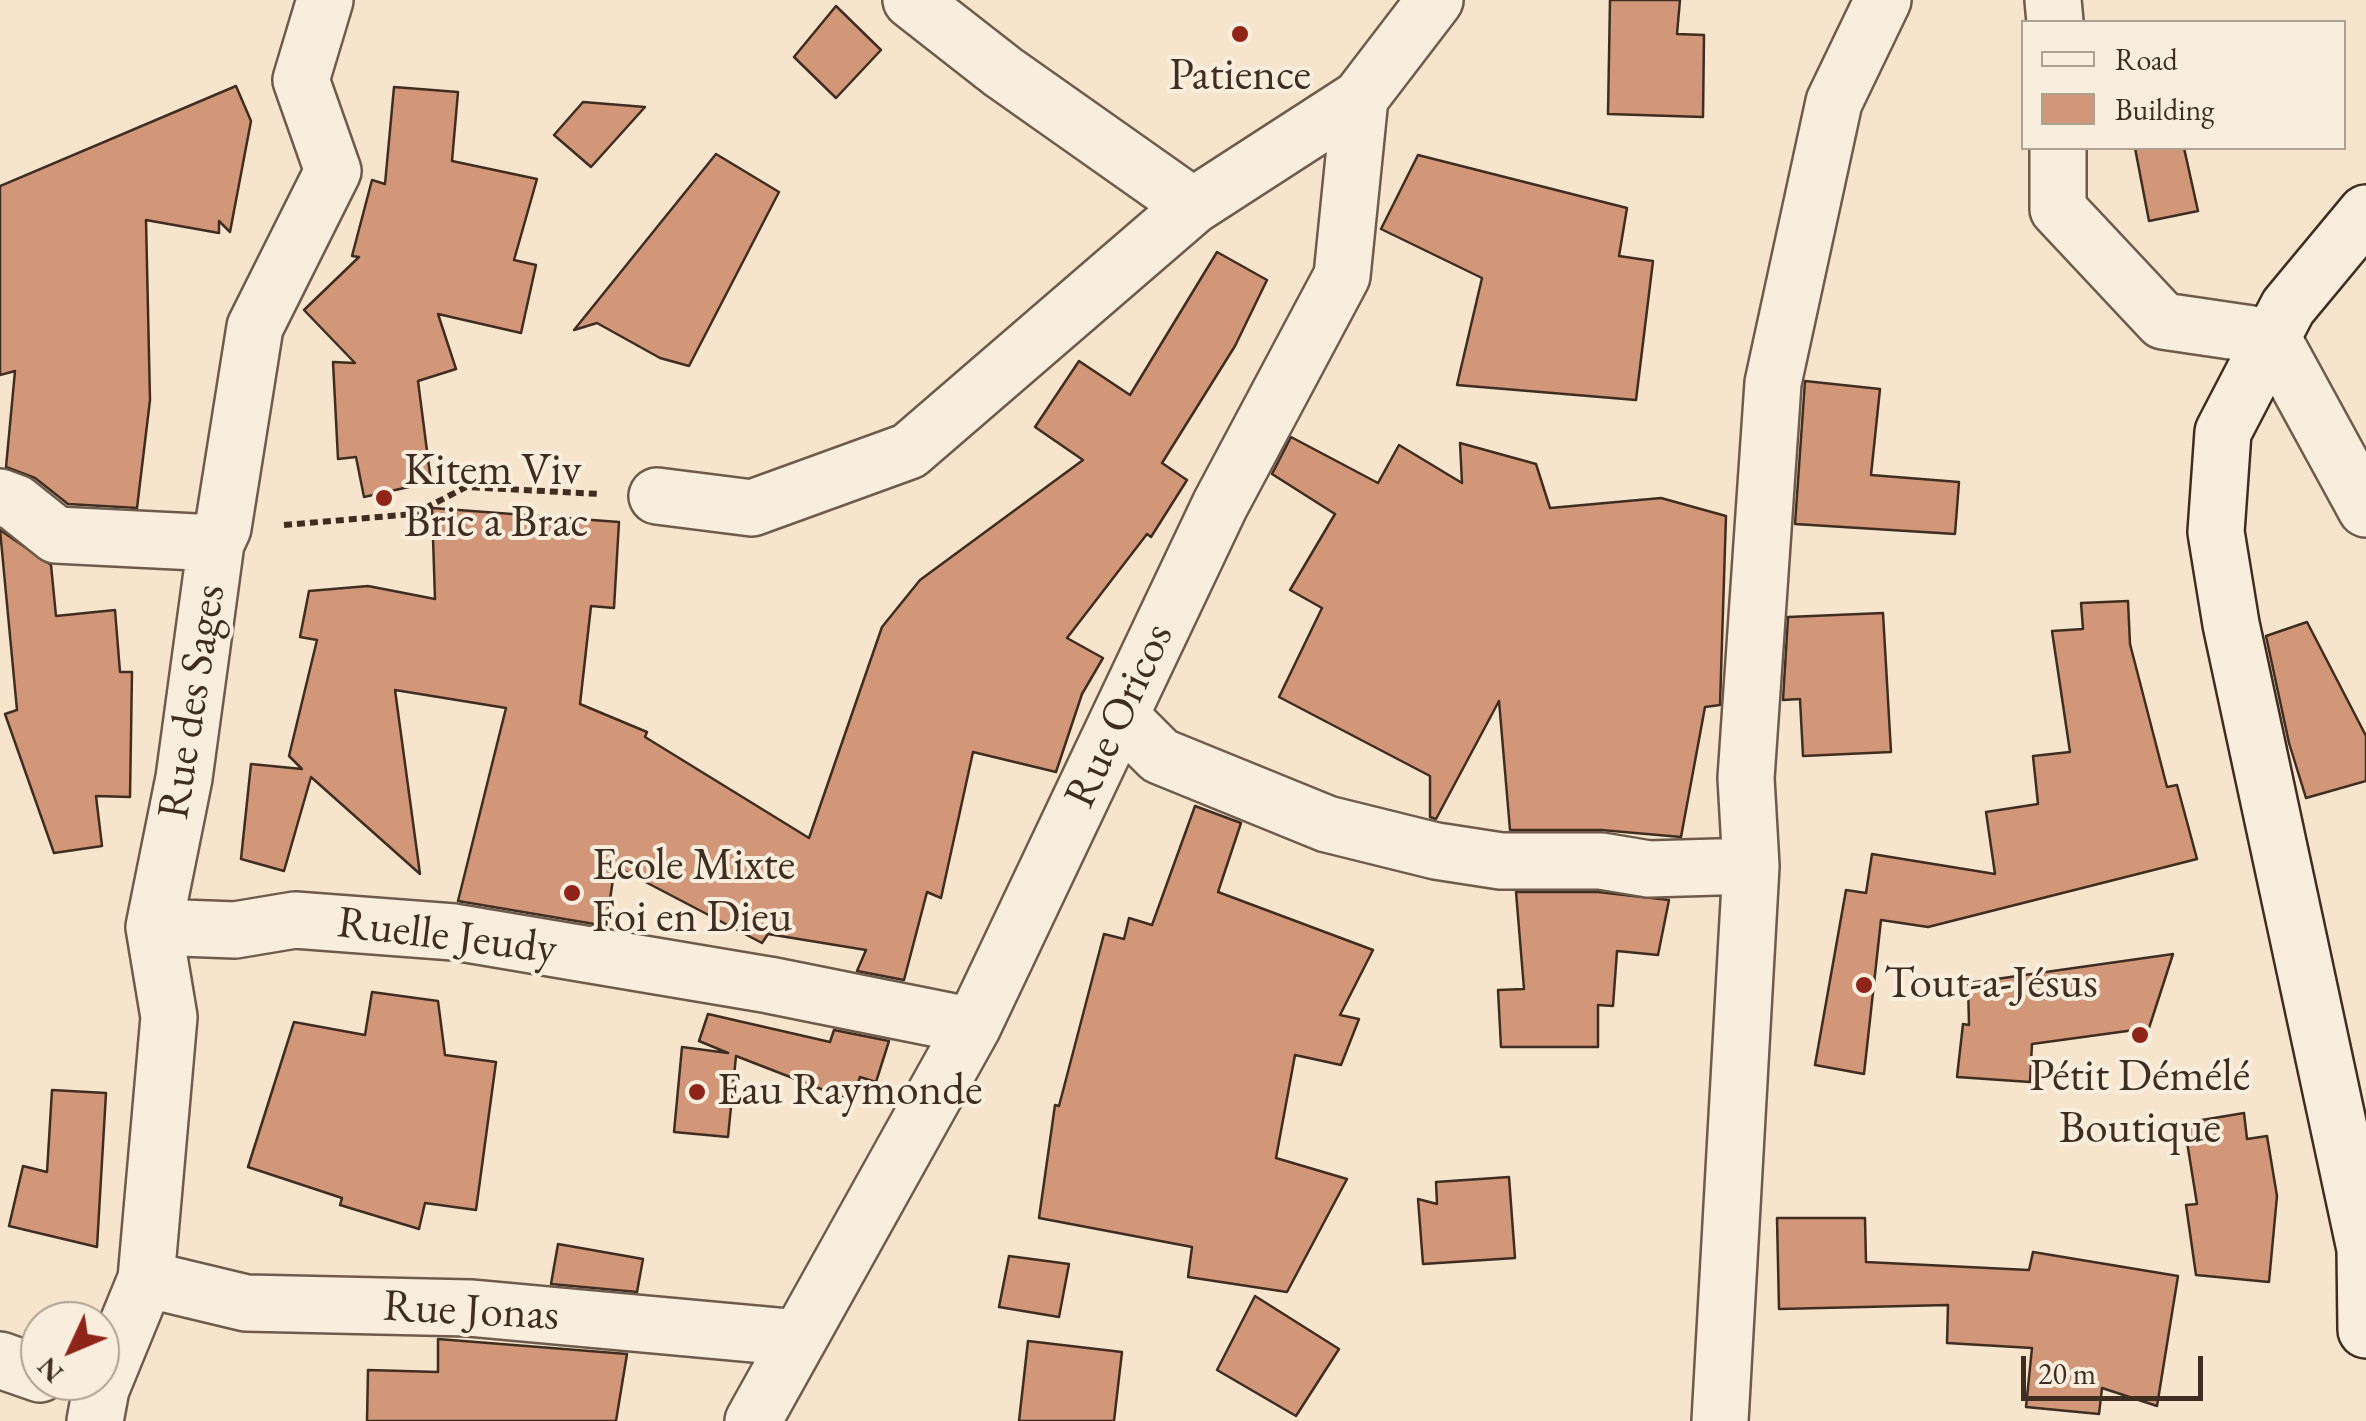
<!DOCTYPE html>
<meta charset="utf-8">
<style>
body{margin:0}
#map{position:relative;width:2366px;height:1421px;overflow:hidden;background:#f6e5cc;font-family:"EB Garamond",serif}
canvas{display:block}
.legend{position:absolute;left:2021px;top:20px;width:325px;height:130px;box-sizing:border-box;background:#f9eede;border:2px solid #afa192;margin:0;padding:12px 18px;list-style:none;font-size:30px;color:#402d21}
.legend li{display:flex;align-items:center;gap:20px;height:50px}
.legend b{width:50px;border:2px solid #afa192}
.north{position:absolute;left:20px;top:1301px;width:100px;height:100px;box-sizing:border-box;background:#f9eede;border:2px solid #afa192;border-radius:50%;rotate:226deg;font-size:28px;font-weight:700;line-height:40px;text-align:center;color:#402d21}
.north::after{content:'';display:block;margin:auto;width:35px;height:45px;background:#8f2418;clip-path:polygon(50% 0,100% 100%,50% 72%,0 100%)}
.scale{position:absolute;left:2021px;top:1356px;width:182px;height:45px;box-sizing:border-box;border:5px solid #402d21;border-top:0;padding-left:12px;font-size:30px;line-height:35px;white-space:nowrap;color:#402d21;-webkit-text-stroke:8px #f9eede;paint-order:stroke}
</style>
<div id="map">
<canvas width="2366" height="1421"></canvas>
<ul class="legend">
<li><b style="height:12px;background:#f9eede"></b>Road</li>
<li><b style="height:28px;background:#d29678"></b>Building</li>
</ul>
<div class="north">N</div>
<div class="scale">20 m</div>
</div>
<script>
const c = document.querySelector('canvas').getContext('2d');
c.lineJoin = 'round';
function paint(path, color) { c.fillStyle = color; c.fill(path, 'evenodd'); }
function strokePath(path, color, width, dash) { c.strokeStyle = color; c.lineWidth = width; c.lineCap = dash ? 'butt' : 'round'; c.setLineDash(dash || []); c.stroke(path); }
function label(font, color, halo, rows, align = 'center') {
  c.font = font + ' "EB Garamond",serif'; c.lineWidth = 8; c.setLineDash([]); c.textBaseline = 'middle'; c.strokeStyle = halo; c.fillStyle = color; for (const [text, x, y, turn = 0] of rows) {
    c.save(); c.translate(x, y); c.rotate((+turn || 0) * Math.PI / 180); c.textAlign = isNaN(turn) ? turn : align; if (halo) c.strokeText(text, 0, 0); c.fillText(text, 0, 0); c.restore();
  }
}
const building = new Path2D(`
 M1610,0H1680L1677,34L1704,35L1703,117L1608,114Z
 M836,6L881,50L836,98L794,57Z
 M236,86L251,121L230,232L219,221V233L146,220L150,400L137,508L68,504L35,478L6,467L15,371L0,375V186Z
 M394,87L458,92L452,161L537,179L514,260L536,265L521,333L438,314L456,369L418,381L431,482L364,497L356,457L338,459L333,362L355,363L304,310L359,257L352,256L372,180L385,184Z
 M583,102L645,107L591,167L554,135Z
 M2135,148H2184L2198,211L2149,221Z
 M716,154L779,192L689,366L660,358L597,323L574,330Z
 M1418,155L1627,208L1619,256L1653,261L1636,400L1457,385L1482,278L1381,229Z
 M1217,252L1267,280L1235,346L1162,463L1187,480L1151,537L1147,534L1067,638L1103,658L1082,694L1056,772L973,752L941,898L927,892L904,980L857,971L866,950L768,934L762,943L615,866L606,926L458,901L506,708L395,690L420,874L311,777L284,871L241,859L251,764L302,769L289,756L317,640L300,637L309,591L368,586L435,599L432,508L619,522L614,608L591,606L580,704L647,732L645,737L809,838L882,627L920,580L1083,460L1035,427L1079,361L1130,395Z
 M1805,381L1880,389L1871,475L1959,482L1955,534L1795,524Z
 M1291,437L1378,483L1399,445L1462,483L1460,443L1536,464L1550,508L1661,498L1726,516L1720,705L1705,707L1681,837L1601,830H1510L1499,701L1436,819L1430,817V776L1279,697L1322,608L1290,590L1335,514L1272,474Z
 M0,530L51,565L56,616L115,610L120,672H132L130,797L96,796L102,846L54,853L5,714L17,710Z
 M2128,601L2130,644L2167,787L2177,785L2197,859L1928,927L1881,920L1864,1074L1815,1065L1846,890L1866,893L1872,854L1995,874L1986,812L2038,804L2033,756L2070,752L2052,631L2083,629L2081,603Z
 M1883,613L1891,752L1803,756L1800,699L1783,700L1788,617Z
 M2307,622L2366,736V781L2306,798L2289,743L2266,636Z
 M1195,806L1241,823L1218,892L1373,950L1340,1015L1359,1019L1341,1065L1295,1055L1276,1158L1347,1179L1287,1292L1188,1277L1192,1247L1039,1218L1055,1105L1059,1106L1104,934L1124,939L1129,918L1152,925Z
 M1516,892H1598L1669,900L1658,955L1617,951L1613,1006L1598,1005V1047H1501L1498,990L1524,989Z
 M2173,954L2149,1028L2032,1044L2030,1082L1957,1077L1963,1024L1969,1025L1968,983Z
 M372,992L438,1001L445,1055L496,1062L476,1210L425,1203L419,1229L340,1205L342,1198L248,1167L294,1022L365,1035Z
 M708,1014L830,1042L834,1030L889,1041L876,1082L860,1077L852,1101L736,1056L728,1137L674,1132L682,1047L728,1053L699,1041Z
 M52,1090L106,1093L97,1247L9,1226L23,1166L47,1172Z
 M2244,1113L2247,1139L2267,1136L2277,1196L2269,1282L2196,1275L2186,1205L2197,1204L2184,1123Z
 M1509,1177L1515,1258L1423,1264L1418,1199L1437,1204L1436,1182Z
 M1777,1218H1865L1866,1262L2029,1270L2033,1252L2178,1276L2157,1406L2102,1388L2099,1414L2026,1407L2032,1348L1947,1343L1948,1305L1779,1309Z
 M558,1244L643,1259L637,1292L551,1284Z
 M1009,1256L1069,1264L1059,1317L999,1307Z
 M1255,1296L1339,1349L1296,1416L1217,1370Z
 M438,1339L627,1354L616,1421H367L368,1370L438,1372Z
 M1028,1341L1122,1352L1114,1421H1019Z`);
const path = new Path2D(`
 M284,525L414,514L466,487L600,494`);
const street = new Path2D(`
 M911,0L1003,72L1193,206
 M2053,0L2055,22
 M2058,148V209L2163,321L2272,337L2366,509
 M657,496L752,508L909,451L1193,206L1360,98
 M0,497L16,503L56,535L216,543
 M1120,716L1160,756L1327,824L1436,851L1501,861H1601L1649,869L1751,866
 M154,927L235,930L295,920L454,932L769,985L973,1026
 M146,1279L246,1303L470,1308L798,1338
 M0,1360L40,1374
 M95,1421L101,1389L146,1279L169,1017L154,927L184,778L216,543L223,528L255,327L333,171L301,80L325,0
 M753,1421L973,1026L1220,505L1342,276L1360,98L1435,0
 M1720,1421L1751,866L1746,778L1773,383L1834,102L1883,0`);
const secondary = new Path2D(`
 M2366,213L2288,307L2223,432L2216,532L2231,624L2365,1249L2366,1330`);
const markers = [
 [1240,34,10,"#8f2418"],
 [384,498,10,"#8f2418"],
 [572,893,10,"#8f2418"],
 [1864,985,10,"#8f2418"],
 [2140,1035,10,"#8f2418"],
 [697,1092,10,"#8f2418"]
];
const poiNames = [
 ["Patience",1240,77,"center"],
 ["Kitem Viv",404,472],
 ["Bric a Brac",404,524],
 ["Ecole Mixte",592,867],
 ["Foi en Dieu",592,919],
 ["Tout-a-Jésus",1884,985],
 ["Pétit Démélé",2140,1078,"center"],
 ["Boutique",2140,1130,"center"],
 ["Eau Raymonde",717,1092]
];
const streetNames = [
 ["Rue des Sages",193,702,-81],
 ["Rue Oricos",1120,716,-65],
 ["Ruelle Jeudy",447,937,7],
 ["Rue Jonas",471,1312,3]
];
paint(building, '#d29678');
strokePath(building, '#402d21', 2.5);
strokePath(street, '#6e5b4c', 60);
strokePath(secondary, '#402d21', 60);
strokePath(path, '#402d21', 6, [8, 5]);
strokePath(street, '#f9eede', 55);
strokePath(secondary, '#f9eede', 55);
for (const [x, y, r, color] of markers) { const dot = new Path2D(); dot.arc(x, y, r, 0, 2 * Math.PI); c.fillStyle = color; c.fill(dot); strokePath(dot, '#f9eede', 4); }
label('45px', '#402d21', '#f9eede', poiNames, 'left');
label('45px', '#402d21', '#f9eede', streetNames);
</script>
